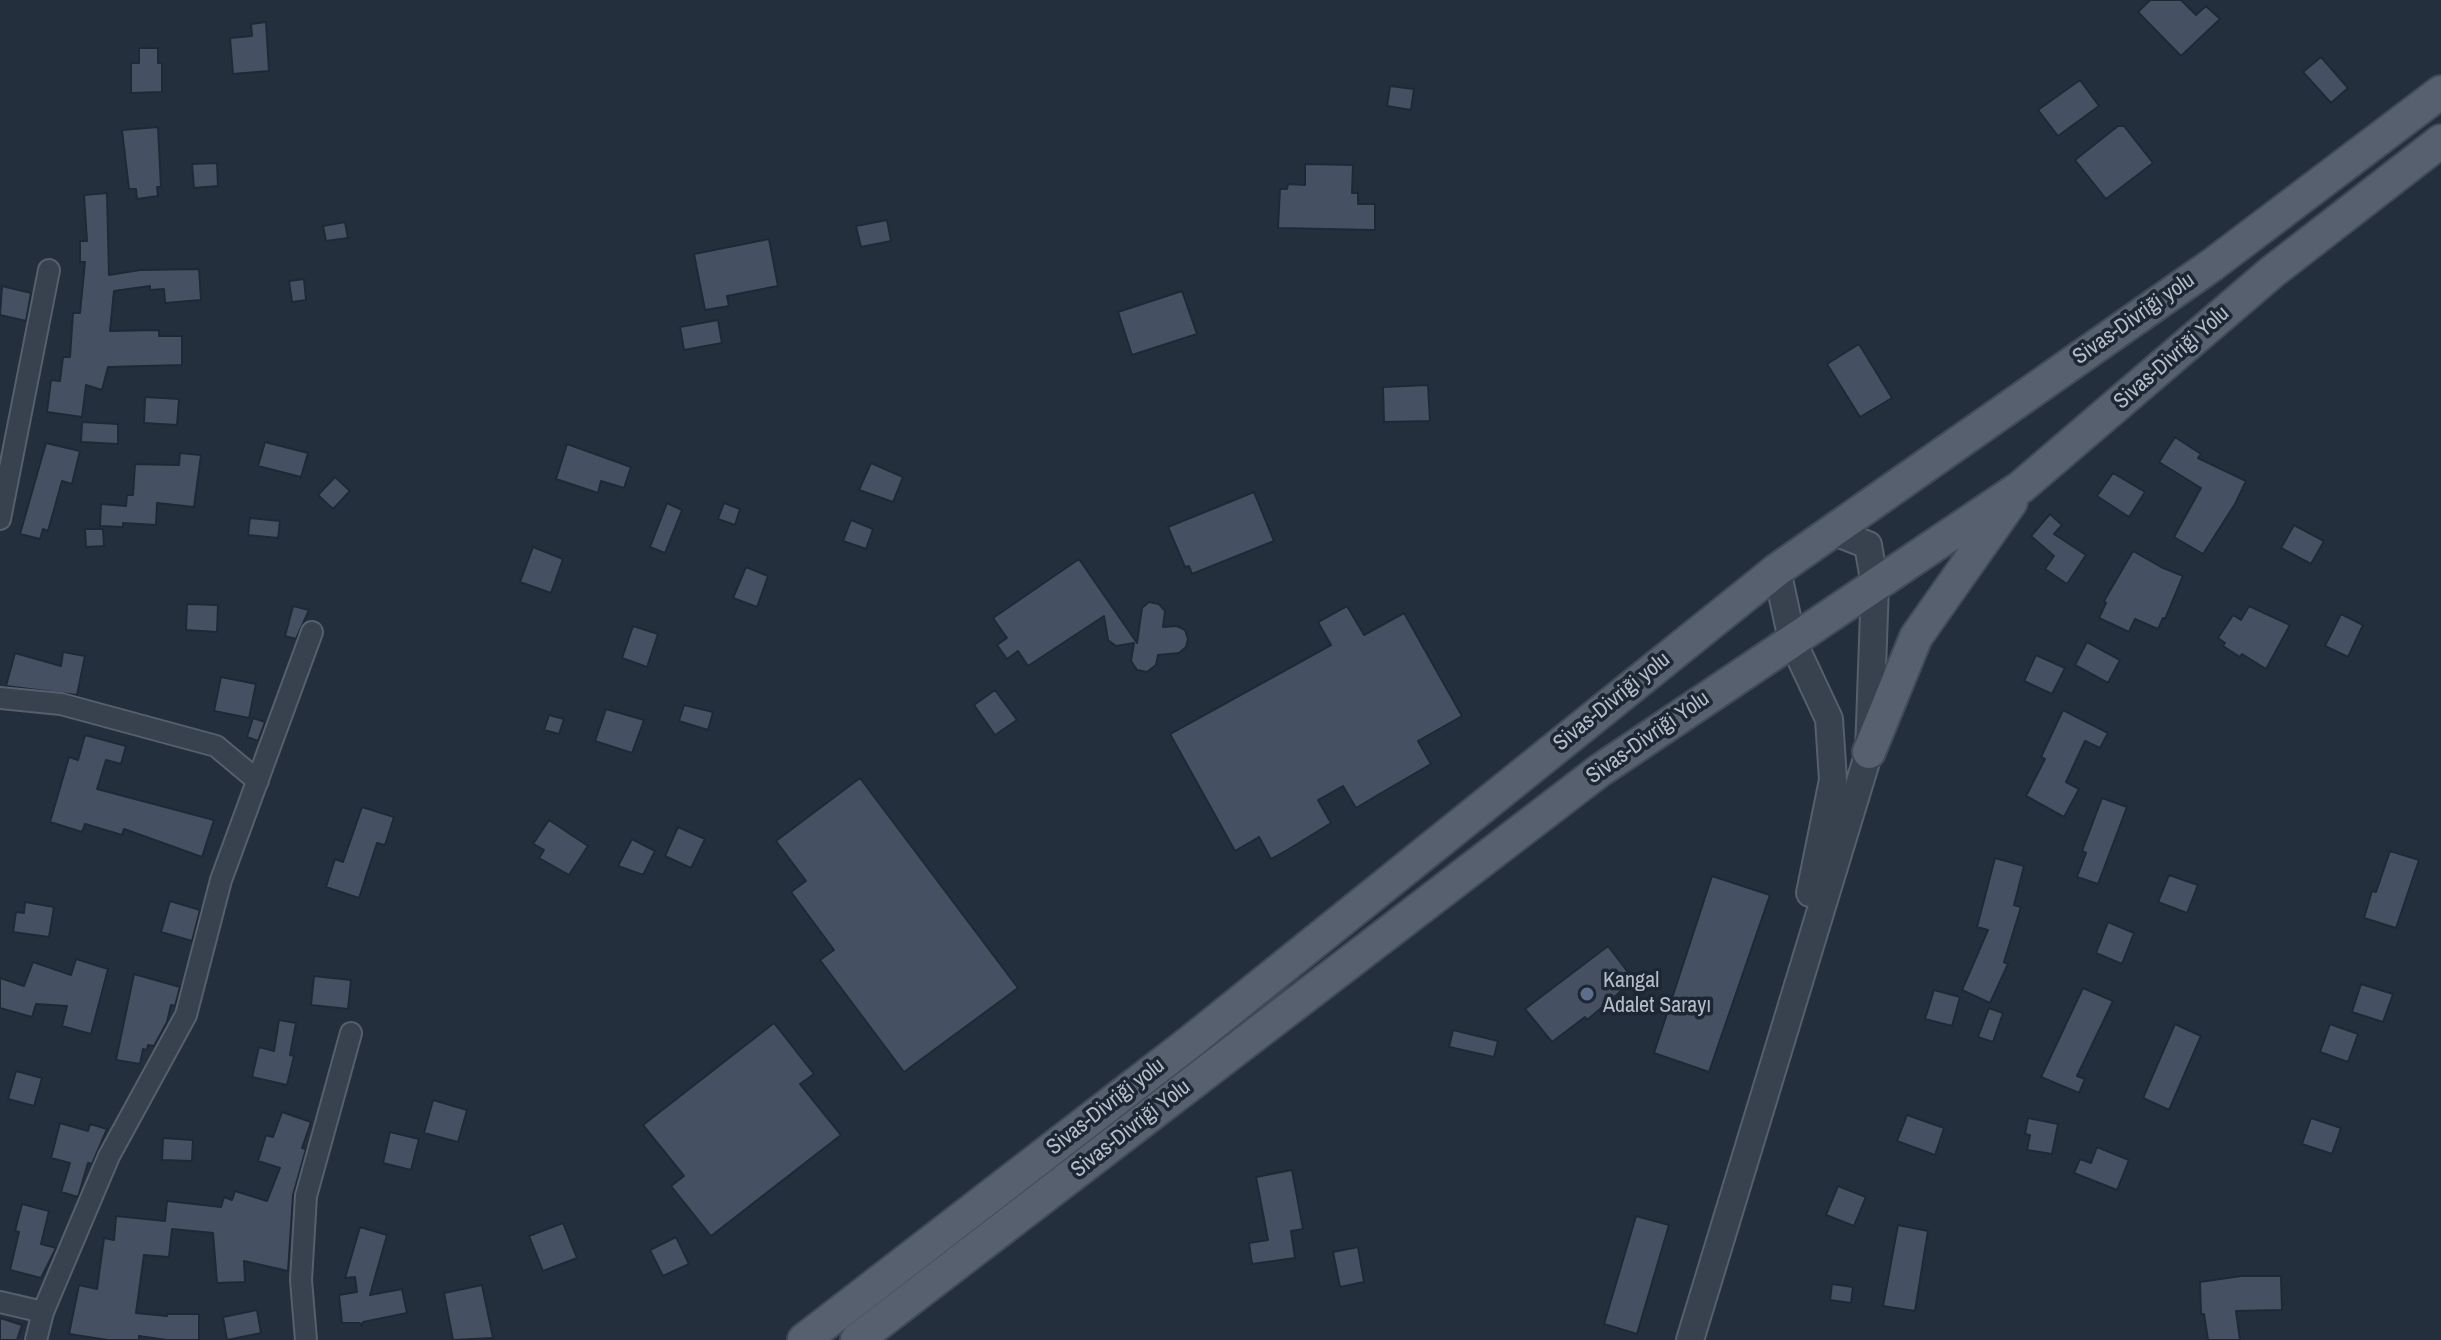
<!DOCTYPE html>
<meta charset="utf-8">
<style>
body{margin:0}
canvas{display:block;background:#242f3e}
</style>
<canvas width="2441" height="1340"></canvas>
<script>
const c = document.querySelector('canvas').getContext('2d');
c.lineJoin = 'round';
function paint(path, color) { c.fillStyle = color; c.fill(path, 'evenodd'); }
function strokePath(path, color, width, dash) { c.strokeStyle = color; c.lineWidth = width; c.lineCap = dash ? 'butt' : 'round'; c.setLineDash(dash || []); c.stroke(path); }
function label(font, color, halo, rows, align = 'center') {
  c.font = font + ' "Archivo Narrow",sans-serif'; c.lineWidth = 7; c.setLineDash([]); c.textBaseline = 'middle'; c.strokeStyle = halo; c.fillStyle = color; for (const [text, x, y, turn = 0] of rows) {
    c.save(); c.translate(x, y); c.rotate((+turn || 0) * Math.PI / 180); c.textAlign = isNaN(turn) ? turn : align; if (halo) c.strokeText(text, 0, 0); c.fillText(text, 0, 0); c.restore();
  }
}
const building = new Path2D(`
 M2150,0H2181L2196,15L2206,6L2220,19L2181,56L2138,12Z
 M266,22L269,71L233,74L230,38L252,36L251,24Z
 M139,48H158V63H162V92L131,93V63H139Z
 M2321,57L2348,88L2331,103L2303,72Z
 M2080,80L2099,106L2058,136L2038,110Z
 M1390,86L1414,89L1411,110L1387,106Z
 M2118,126H2124L2153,163L2106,199L2075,160Z
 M158,127L161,187H157L158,196L137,199L136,189H129L122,130Z
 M217,163L218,186L194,188L192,164Z
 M1305,164L1353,165L1352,193H1358V204H1375V230L1278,228L1280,189H1287L1288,184L1305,185Z
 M107,193L109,275L140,270L199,269L201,300L165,303L164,289L150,290V286L114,291L110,331L159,330V336H182V365L108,367L102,390L86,385L82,417L47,412L51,380L60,381L63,357H70L73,313H80L85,262H80V241H87L84,195Z
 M887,220L891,241L861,247L856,226Z
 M345,222L348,238L326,241L323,226Z
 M769,239L778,286L727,296L729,306L705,310L694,254Z
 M304,279L306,300L292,302L289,281Z
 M2,286L31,293L26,321L0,315Z
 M1182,291L1197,334L1132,355L1118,312Z
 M718,320L722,343L684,350L680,327Z
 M1859,344L1892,398L1860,417L1827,364Z
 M1428,385L1430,421L1384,422L1383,387Z
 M145,397L179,399L177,425L144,423Z
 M82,422L118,424V444L81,442Z
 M2175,437L2201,454L2198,458L2246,481L2235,504L2203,554L2174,537L2201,488L2159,462Z
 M265,442L308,453L301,477L258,466Z
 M46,443L80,451L72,484L62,481L48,531L43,529L40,539L20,534Z
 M567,444L631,467L624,488L601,481L598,493L556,479Z
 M180,453L201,455L194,507L157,503L156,525L123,523V527L100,526L101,504L126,506L127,495H133L135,464L179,465Z
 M871,463L903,477L893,502L859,490Z
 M2113,473L2145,492L2129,517L2097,496Z
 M335,477L350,491L333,509L318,495Z
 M1254,492L1274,541L1192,574L1189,566L1185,567L1168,527Z
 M667,503L682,510L665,553L650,547Z
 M724,503L740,509L735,525L718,519Z
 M2050,514L2062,525L2054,534L2086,555L2067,584L2045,569L2054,556L2031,536Z
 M250,518L280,521L278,538L248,535Z
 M851,520L873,529L866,549L843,541Z
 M2294,525L2324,541L2311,564L2281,548Z
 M85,529H103L104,546L86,547Z
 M533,547L563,559L551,593L520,582Z
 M2133,551L2161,567L2183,576L2165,619L2163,618L2158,629L2135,619L2129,632L2099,618L2106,603L2104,601Z
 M1079,559L1137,643L1142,608L1149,602L1159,604L1165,611L1163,627L1177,626L1185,630L1188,639L1186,647L1179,653L1158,655L1156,665L1147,672L1137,670L1131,661L1134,643L1116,646L1108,640L1104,616L1028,666L1018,651L1007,659L997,645L1007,638L993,618Z
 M746,567L768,576L757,607L733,598Z
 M187,604L218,605L217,632L186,630Z
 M293,606L309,610L296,639L285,636Z
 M1347,606L1364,635L1404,613L1462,716L1418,741L1431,764L1376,796L1356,808L1343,786L1318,800L1331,823L1289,849L1271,859L1259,837L1235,851L1170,734L1331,645L1318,622Z
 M2249,606L2290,625L2266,669L2242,654L2240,657L2223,646L2225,643L2218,638L2233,615L2241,620Z
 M2341,614L2363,625L2348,657L2325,646Z
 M633,626L658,634L647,667L622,658Z
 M2087,642L2120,660L2108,683L2075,665Z
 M63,652L85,656L77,695L6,686L15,653L61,666Z
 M2036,655L2065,668L2052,694L2024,681Z
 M221,677L256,684L249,718L214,711Z
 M995,690L1017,720L995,735L974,705Z
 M684,705L713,712L708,730L679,721Z
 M606,709L644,720L632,753L595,741Z
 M2063,710L2108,733L2100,748L2085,741L2066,782L2079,789L2064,817L2026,796L2045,759L2041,757Z
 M549,715L564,719L559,734L544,730Z
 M253,718L265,722L258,741L247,737Z
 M85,735L126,746L121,764L106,760L97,789L214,820L202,857L124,829L122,835L85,824L82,832L50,822L69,757L78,760Z
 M860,778L1018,988L904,1072L820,960L834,950L791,892L806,881L776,841Z
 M2102,798L2127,807L2098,884L2077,877L2086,853L2082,851Z
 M362,807L394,817L385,845L377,843L359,898L326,887L335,859L343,862Z
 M549,820L588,846L569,875L539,858L544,850L533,844Z
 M678,827L705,839L691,868L665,856Z
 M632,839L655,851L643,875L618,866Z
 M2390,851L2419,860L2396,928L2364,918L2372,891L2376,892Z
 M1995,858L2024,866L2014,905L2021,907L2004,962L2008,964L1990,1003L1962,990L1988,930L1977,927Z
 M2169,875L2198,885L2187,913L2158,902Z
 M1712,876L1770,895L1709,1072L1654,1053Z
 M170,901L200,910L192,941L161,932Z
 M25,902L54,907L49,937L13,932L16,912L24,913Z
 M2108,922L2134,933L2122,964L2096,953Z
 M1608,946L1634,980L1587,1020L1585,1017L1552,1042L1525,1009Z
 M76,959L108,969L91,1034L62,1026L67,1006L36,1004L32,1017L0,1008V978L24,986L33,962L71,975Z
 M134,974L180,987L175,1006L171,1005L167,1022L154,1046L148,1045L147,1050L143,1049L140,1064L116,1060Z
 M314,976L351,980L348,1009L311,1005Z
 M2361,984L2393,994L2383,1022L2352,1012Z
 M2083,988L2113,1001L2077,1076L2085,1079L2079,1093L2041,1077Z
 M1934,990L1960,997L1952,1026L1925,1019Z
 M1989,1008L2003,1013L1993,1042L1978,1037Z
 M279,1020L296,1023L290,1055L294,1056L287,1085L252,1077L259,1047L274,1051Z
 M774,1023L814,1074L800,1084L841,1135L711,1236L671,1186L684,1176L643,1125Z
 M2175,1024L2201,1036L2169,1110L2143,1098Z
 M2330,1024L2358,1034L2348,1062L2320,1052Z
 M1453,1030L1498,1041L1494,1057L1449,1047Z
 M16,1071L42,1078L34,1106L8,1099Z
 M433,1100L467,1110L458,1142L424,1133Z
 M282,1112L311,1122L302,1148L306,1149L293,1195L288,1271L244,1261L245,1282L217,1283L213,1233L172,1229L169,1257L144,1255L136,1313L167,1316V1314H199V1340H167L139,1336V1340H108L69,1334L79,1285L97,1289L104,1238L114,1240L116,1216L165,1221L167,1201L221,1207L224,1197L232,1200L235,1191L267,1201L280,1168L258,1161L266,1135L273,1137Z
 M1907,1115L1944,1128L1935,1155L1897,1141Z
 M2028,1118L2058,1124L2052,1154L2027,1150L2030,1135L2025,1134Z
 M2311,1118L2341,1128L2332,1154L2302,1144Z
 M60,1123L88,1131L90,1124L107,1129L92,1164L88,1163L78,1197L61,1192L70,1163L51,1158Z
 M390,1132L419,1139L411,1170L383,1163Z
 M163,1138L193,1140L192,1161L162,1160Z
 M2097,1147L2129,1160L2117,1190L2074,1173L2080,1159L2091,1163Z
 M1292,1170L1303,1229L1291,1231L1295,1258L1252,1264L1249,1243L1268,1240L1256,1177Z
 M1838,1186L1866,1197L1854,1226L1826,1215Z
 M22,1204L49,1211L41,1244L56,1248L41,1278L10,1270L19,1232L15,1231Z
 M1636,1216L1669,1225L1637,1334L1604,1324Z
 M563,1223L577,1258L543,1271L529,1236Z
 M1898,1225L1928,1231L1915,1311L1883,1306Z
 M360,1227L387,1235L370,1295L402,1289L407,1313L363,1322L362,1326L360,1323H342L339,1295L357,1292L355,1277L345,1278Z
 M676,1237L689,1264L663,1276L650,1250Z
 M1358,1247L1364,1282L1340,1287L1333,1252Z
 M2241,1276H2281L2282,1310L2236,1311L2240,1340H2208L2204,1314H2201L2200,1282Z
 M1832,1284L1853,1287L1851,1303L1830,1300Z
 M482,1285L493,1338L453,1340L444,1293Z
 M257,1310L261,1333L227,1340L223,1317Z
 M0,1318L22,1325L17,1340H0Z`);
const minor = new Path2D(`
 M0,519L49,270
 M0,698L61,704L216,746L258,781
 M0,1302L43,1312
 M36,1340L43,1312L109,1156L186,1015L221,880L312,632
 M306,1340L301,1280L306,1196L351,1033`);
const tertiary = new Path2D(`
 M1777,570L1792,640L1829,719L1833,780L1810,893
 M1690,1340L1869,752L1875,585L1868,545L1832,531`);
const primary = new Path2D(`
 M1869,752L1916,637L2011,502
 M804,1340L1189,1043L1777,570L2212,265L2441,92
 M857,1340L1599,771L2021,487L2272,272L2441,141`);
const markers = [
 [1587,994,8,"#5c6f8a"]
];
const streetNames = [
 ["Sivas-Divriği yolu",2134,319,-35],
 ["Sivas-Divriği Yolu",2172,358,-41],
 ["Sivas-Divriği yolu",1612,702,-39],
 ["Sivas-Divriği Yolu",1648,738,-35],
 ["Sivas-Divriği yolu",1106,1107,-38],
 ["Sivas-Divriği Yolu",1131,1129,-38]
];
const poiNames = [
 ["Kangal",1603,981],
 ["Adalet Sarayı",1603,1006]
];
paint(building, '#455162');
strokePath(building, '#1f2835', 2);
strokePath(minor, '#565f6c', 24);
strokePath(tertiary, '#565f6c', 30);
strokePath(primary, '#414a57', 36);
strokePath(minor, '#38414e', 20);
strokePath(tertiary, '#38414e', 26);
strokePath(primary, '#56606e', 32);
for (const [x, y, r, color] of markers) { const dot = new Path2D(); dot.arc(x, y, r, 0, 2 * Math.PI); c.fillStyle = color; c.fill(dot); strokePath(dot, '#1d2633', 3); }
label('22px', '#b4bcc9', '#1d2633', streetNames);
label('22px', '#b4bcc9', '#1d2633', poiNames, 'left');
</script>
